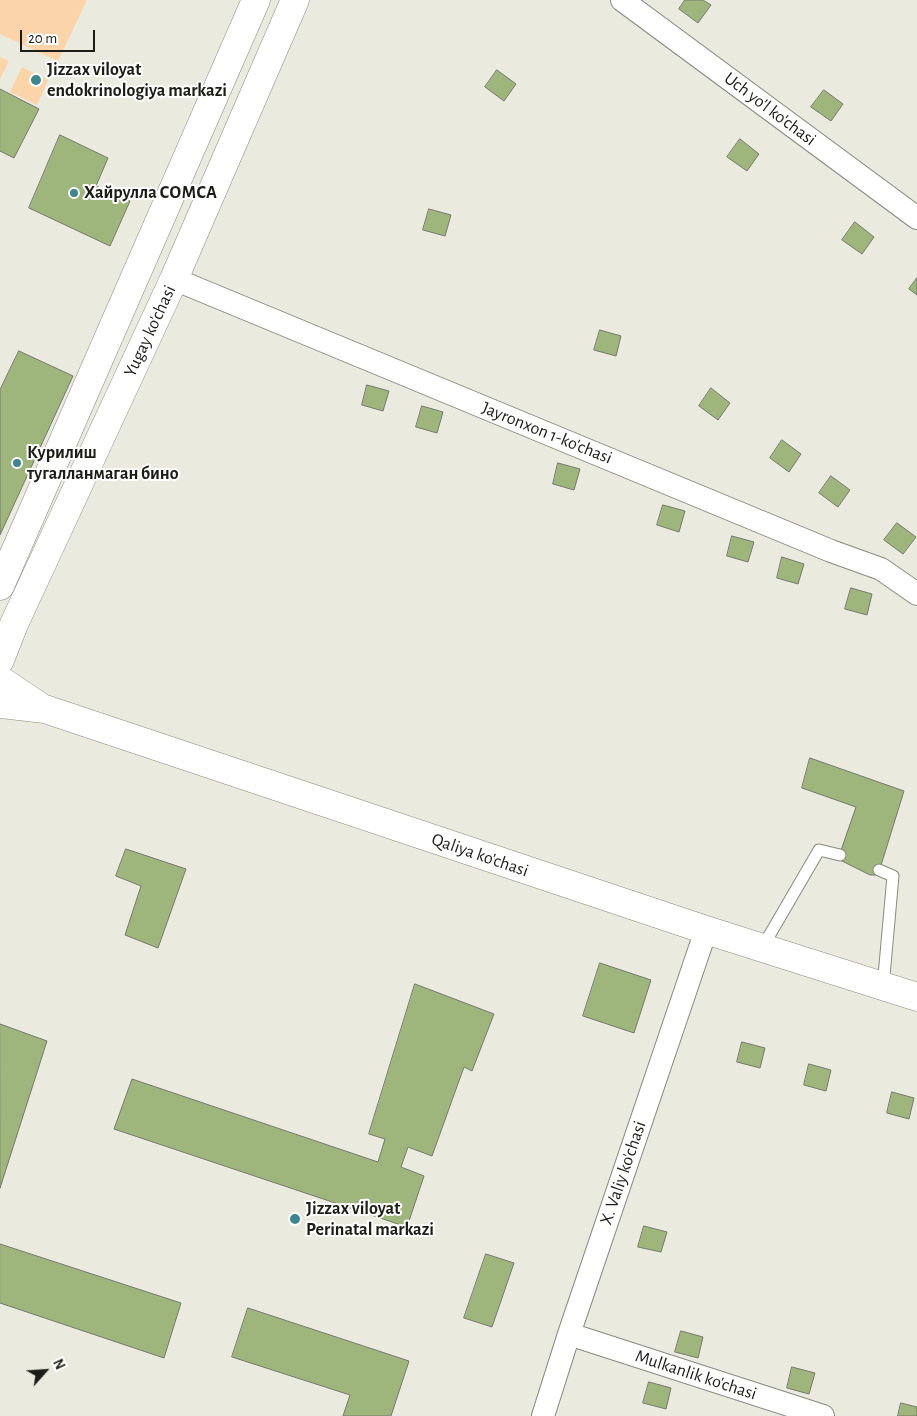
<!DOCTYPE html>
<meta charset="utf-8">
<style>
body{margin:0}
#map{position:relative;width:917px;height:1416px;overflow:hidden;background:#eaeade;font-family:"Alegreya Sans",sans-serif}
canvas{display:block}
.north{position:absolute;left:20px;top:1346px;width:50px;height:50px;-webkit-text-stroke:4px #fff;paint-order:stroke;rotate:64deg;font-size:14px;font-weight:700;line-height:20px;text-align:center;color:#1d1d18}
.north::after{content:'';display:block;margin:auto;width:18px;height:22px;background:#1d1d18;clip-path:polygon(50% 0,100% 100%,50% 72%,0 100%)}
.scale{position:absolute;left:20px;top:30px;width:75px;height:22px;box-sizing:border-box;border:2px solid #1d1d18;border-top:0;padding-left:6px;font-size:15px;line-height:18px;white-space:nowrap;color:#1d1d18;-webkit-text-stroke:4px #fff;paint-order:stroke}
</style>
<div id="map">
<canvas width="917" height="1416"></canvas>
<div class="north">N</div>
<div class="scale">20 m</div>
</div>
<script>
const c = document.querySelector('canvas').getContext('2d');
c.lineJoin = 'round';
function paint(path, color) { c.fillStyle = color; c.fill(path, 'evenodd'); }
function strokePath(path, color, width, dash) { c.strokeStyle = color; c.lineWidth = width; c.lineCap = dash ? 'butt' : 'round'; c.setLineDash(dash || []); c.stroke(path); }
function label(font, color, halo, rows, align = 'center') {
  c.font = font + ' "Alegreya Sans",sans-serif'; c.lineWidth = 4; c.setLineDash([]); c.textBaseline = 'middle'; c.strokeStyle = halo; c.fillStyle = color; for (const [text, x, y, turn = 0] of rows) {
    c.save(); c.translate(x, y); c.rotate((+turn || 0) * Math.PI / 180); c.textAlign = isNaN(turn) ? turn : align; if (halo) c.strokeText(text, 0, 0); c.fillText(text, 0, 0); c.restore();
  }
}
const green = new Path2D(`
 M0,0H86V2L58,61L0,34Z
 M0,57L9,61L0,79Z
 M22,67L48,80L37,105L10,92Z`);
const building = new Path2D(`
 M685,0H703L711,5L698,23L679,9Z
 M497,70L516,84L504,101L485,87Z
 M0,89L39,109L14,158L0,151Z
 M824,90L843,104L831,121L811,107Z
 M60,135L108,158L96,186L130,201L110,246L29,208Z
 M740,139L759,154L747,171L727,157Z
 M429,209L451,215L445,236L423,230Z
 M855,222L874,237L862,254L842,240Z
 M917,278V295L909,289Z
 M600,330L621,336L616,356L594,350Z
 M19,351L73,376L0,535V390Z
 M367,385L389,391L383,411L362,405Z
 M711,388L730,403L718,420L699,406Z
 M422,406L443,412L437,433L416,427Z
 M782,440L801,454L789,472L770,458Z
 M558,463L580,469L574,490L553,484Z
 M831,476L850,490L838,507L819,493Z
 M663,505L685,511L679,532L657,525Z
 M897,523L916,537L903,554L884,540Z
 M732,536L754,542L748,562L727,556Z
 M782,557L804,564L798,584L777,578Z
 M851,588L872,594L867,615L845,609Z
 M810,758L904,791L878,875H870L838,859L856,807L802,788Z
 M126,849L186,869L158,948L125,935L141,886L116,876Z
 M600,963L651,980L634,1033L583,1016Z
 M415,984L494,1014L472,1071L464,1067L432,1156L408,1147L401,1167L424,1176L407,1227L114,1129L132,1079L378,1162L385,1139L369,1134Z
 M0,1024L47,1041L0,1188Z
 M742,1042L765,1048L760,1068L737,1062Z
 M809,1064L831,1070L826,1091L804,1085Z
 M892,1092L914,1098L909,1119L887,1113Z
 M644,1226L667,1232L661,1252L638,1247Z
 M0,1244L181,1303L164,1358L0,1303Z
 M486,1254L514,1263L492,1327L464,1318Z
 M248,1308L409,1361L391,1416H343L350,1395L232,1357Z
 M681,1331L703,1337L698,1358L675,1352Z
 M792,1367L815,1373L809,1394L787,1388Z
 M649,1382L671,1388L666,1409L643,1403Z
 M901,1403L917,1407V1416H898Z`);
const lane = new Path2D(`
 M879,870L893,876L883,987
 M762,948L819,850L840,855`);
const street = new Path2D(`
 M622,0L917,218
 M174,279L831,551L881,569L917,594
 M569,1334L823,1416
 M543,1416L569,1334L706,930`);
const secondary = new Path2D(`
 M0,586L256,0
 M0,660L14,624L174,279L295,0
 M0,680L39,706
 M0,704L45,709L706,930L917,997`);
const markers = [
 [36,80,6,"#3e868d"],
 [74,193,5,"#3e868d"],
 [17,463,5,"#3e868d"],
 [295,1219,6,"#3e868d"]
];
const poiNames = [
 ["Jizzax viloyat",47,70],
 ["endokrinologiya markazi",47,91],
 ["Хайрулла СОМСА",84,193],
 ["Курилиш",27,453],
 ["тугалланмаган бино",27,474],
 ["Jizzax viloyat",306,1209],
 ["Perinatal markazi",306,1230]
];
const streetNames = [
 ["Uch yo'l ko'chasi",770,109,37],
 ["Yugay ko'chasi",150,331,-65],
 ["Jayronxon 1-ko'chasi",547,433,22],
 ["Qaliya ko'chasi",480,855,19],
 ["X. Valiy ko'chasi",623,1173,-71],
 ["Mulkanlik ko'chasi",696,1375,18]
];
paint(green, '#fbd4aa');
paint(building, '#9eb67c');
strokePath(building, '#74796f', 1);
strokePath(lane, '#898a7f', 13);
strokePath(street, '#898a7f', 24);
strokePath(secondary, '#898a7f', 29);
strokePath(lane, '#fff', 11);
strokePath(street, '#fff', 22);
strokePath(secondary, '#fff', 28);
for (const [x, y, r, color] of markers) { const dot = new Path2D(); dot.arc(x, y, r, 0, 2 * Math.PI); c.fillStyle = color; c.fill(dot); strokePath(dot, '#fff', 2); }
label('bold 18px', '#1d1d18', '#fff', poiNames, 'left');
label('18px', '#1d1d18', '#fff', streetNames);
</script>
